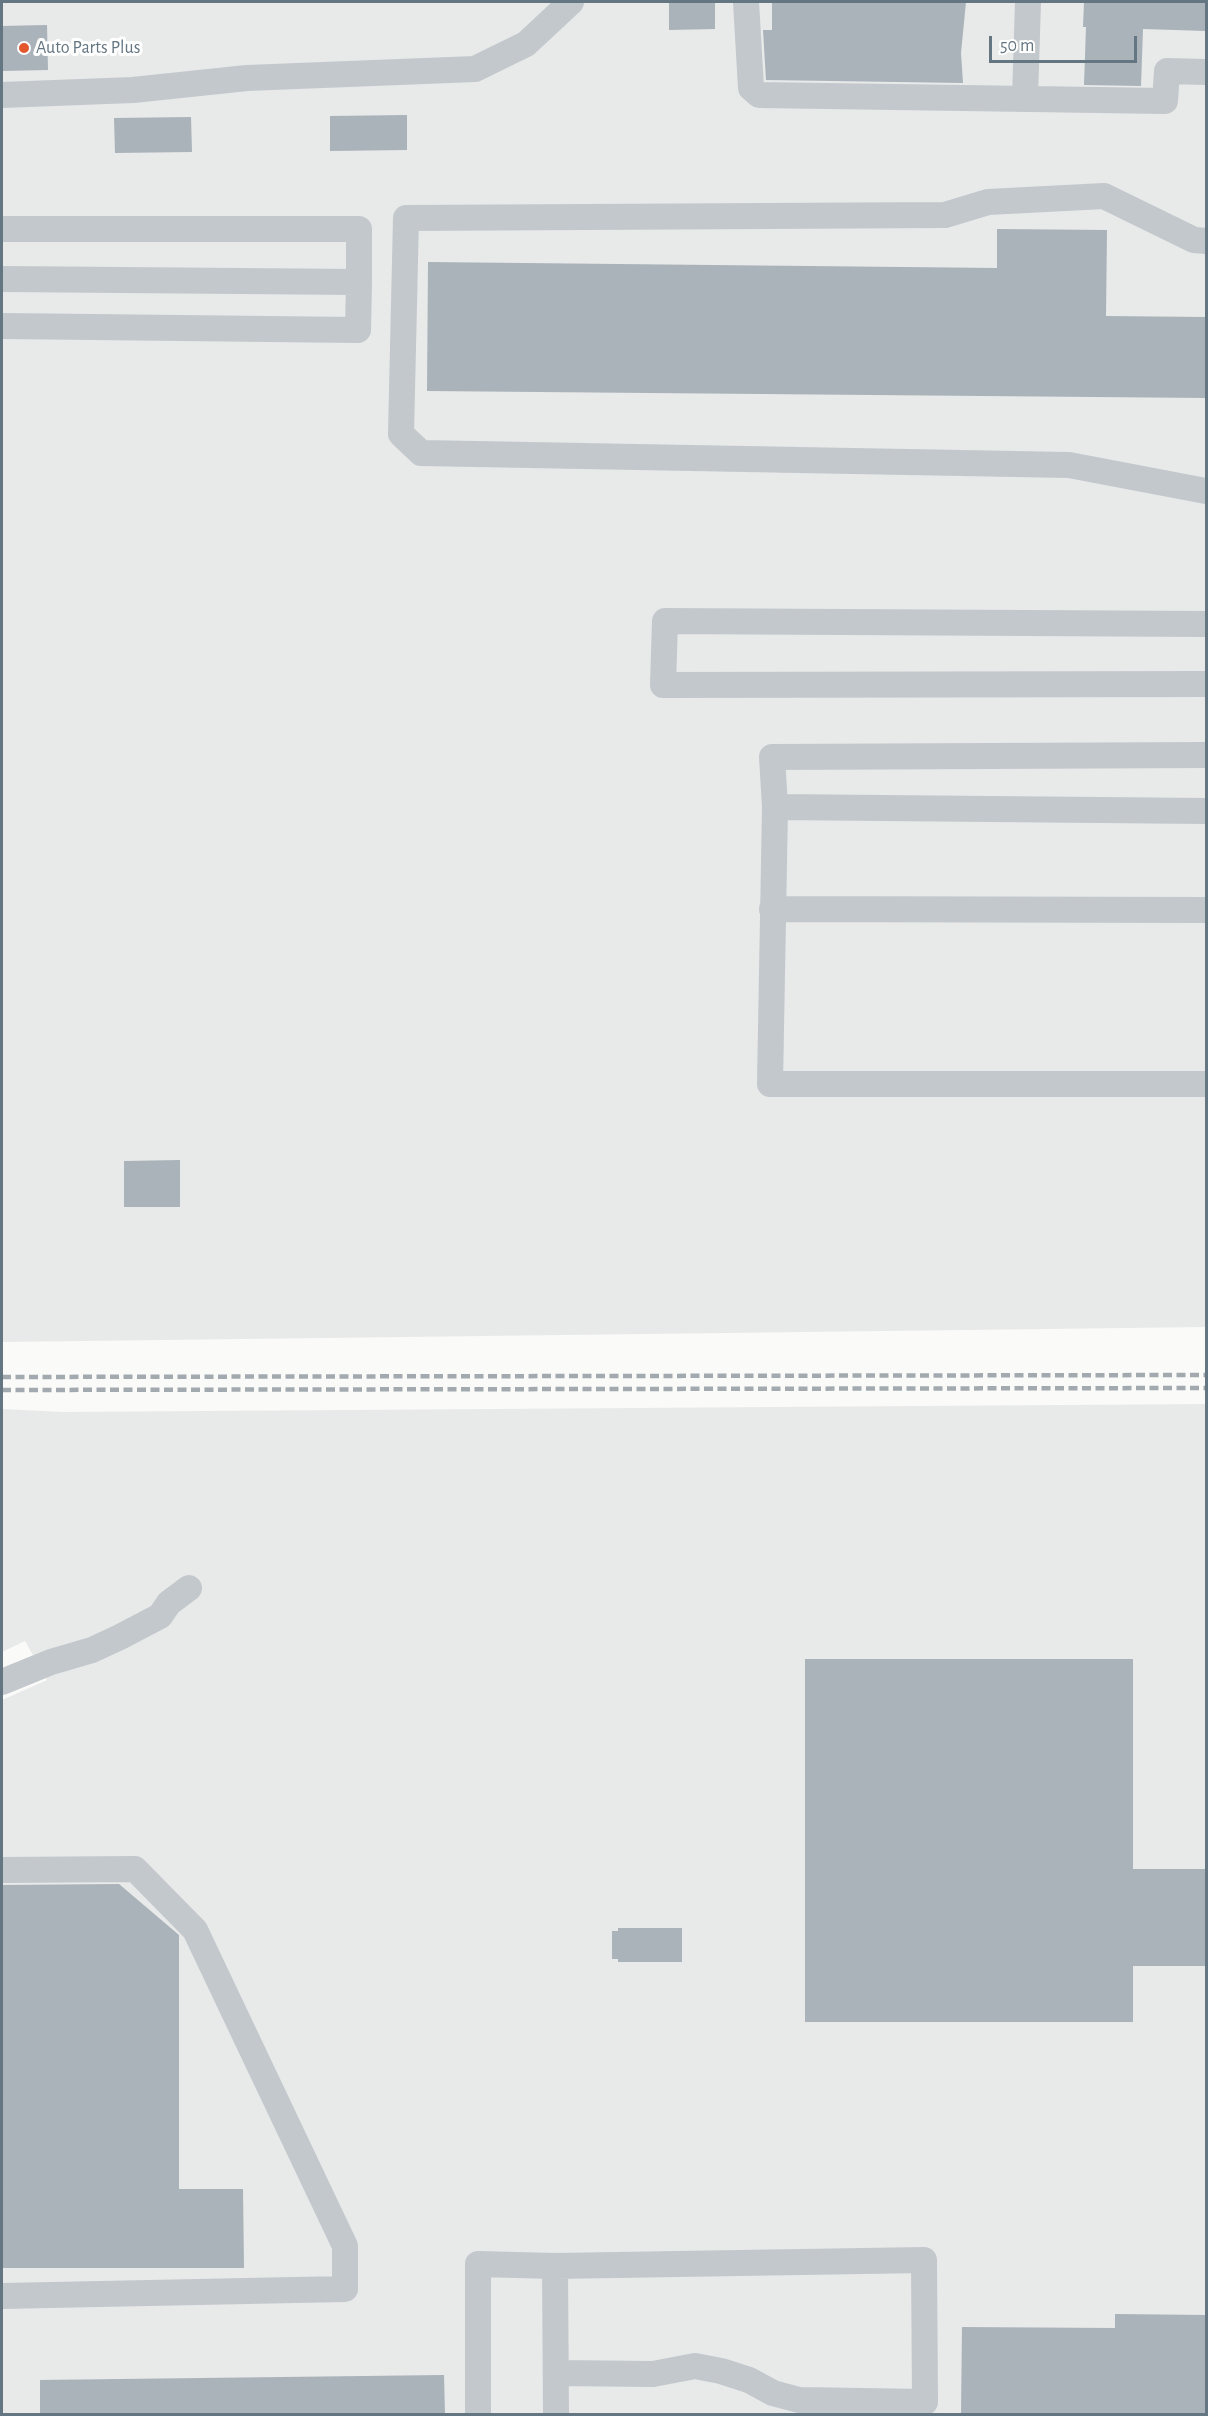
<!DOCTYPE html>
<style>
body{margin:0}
#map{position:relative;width:1208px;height:2416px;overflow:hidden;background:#fafaf8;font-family:"Alegreya Sans",sans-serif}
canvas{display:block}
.frame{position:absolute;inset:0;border:3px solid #657683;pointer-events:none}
.scale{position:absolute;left:989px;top:36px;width:148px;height:27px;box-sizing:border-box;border:3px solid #657683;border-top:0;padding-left:8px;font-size:18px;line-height:21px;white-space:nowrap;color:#657683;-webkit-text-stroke:4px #fff;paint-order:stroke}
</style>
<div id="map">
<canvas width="1208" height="2416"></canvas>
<div class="frame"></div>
<div class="scale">50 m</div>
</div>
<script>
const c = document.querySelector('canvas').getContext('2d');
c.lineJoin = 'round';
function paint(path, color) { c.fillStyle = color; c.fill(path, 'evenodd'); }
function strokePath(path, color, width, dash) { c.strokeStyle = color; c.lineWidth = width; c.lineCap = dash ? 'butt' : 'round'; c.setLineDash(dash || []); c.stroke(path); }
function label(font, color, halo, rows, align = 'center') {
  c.font = font + ' "Alegreya Sans",sans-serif'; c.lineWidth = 6; c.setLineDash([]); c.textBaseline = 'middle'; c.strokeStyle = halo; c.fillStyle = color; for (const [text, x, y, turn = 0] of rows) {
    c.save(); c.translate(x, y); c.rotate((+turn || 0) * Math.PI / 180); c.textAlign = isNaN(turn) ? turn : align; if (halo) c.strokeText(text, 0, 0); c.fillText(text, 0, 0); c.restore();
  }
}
const built = new Path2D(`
 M2,2H1206V1327L2,1342Z
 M1206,1404V2414H2V1700L47,1680L25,1641L2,1652V1409L63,1412Z`);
const building = new Path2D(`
 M669,2H715V29L669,30Z
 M772,2H966L961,53L963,83L766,80L763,30H772Z
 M1084,2H1206V31L1143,29L1141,86L1084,85L1086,27H1083Z
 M47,25L48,70L2,71V26Z
 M407,115V150L330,151V116Z
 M191,117L192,152L115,153L114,118Z
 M997,229L1107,230L1106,316L1206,317V398L427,391L428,262L997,268Z
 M180,1160V1207H124V1161Z
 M805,1659H1133V1869H1206V1966H1133V2022H805Z
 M119,1884L179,1935V2189H243L244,2268H2V1885Z
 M618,1928H682V1962H618V1959H612V1931H618Z
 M1115,2314L1206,2315V2415H961L962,2327L1115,2328Z
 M444,2375L445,2415H40V2380Z`);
const minor = new Path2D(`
 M746,2L751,88L759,95L1165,101L1167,71L1206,72
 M2,95L133,90L247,78L475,69L526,44L571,2
 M1025,98L1028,2
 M2,229H359V282L2,279
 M1206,241L1194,240L1104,196L988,202L945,215L406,218L401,434L421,453L1069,465L1206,491
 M2,326L358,330L359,282
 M1206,624L665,621L663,685L1206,684
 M1206,755L772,757L775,807L1206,811
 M775,807L770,1084H1206
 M772,909L1206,910
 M2,1682L51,1662L92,1650L120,1637L160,1616L169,1603L189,1588
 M2,1870L135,1869L195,1930L345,2246V2289L2,2296
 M555,2266L556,2414
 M478,2414V2264L555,2266L924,2260L925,2402L799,2400L773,2393L749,2380L721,2371L695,2366L653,2374L556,2373`);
const rail = new Path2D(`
 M2,1377L1206,1375
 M2,1390L1206,1388`);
const markers = [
 [24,48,6,"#e4572e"]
];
const poiNames = [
 ["Auto Parts Plus",36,48]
];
paint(built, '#e8e9e9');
paint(building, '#aab3b9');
strokePath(minor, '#c3c8cc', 26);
strokePath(rail, '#a2aab0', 4.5, [9, 4.5]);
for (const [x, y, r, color] of markers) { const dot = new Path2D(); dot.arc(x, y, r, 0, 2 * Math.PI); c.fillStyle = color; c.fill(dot); strokePath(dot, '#fff', 2); }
label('18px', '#657683', '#fff', poiNames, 'left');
</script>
